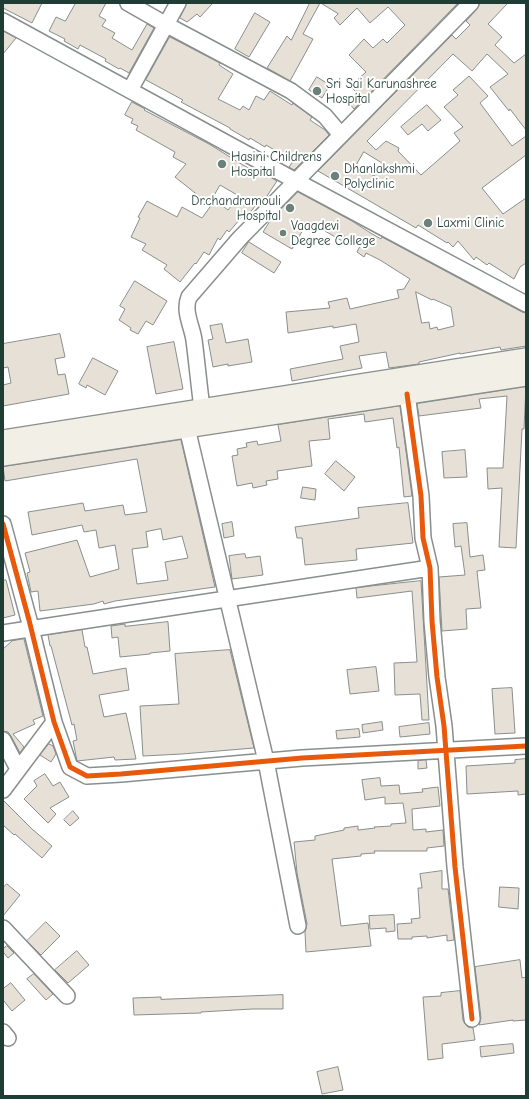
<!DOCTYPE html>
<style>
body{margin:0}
#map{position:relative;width:529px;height:1099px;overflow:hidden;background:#fff;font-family:"Comic Neue",sans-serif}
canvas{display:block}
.frame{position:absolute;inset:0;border:4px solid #1f3d34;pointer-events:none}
</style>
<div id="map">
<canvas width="529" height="1099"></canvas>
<div class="frame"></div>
</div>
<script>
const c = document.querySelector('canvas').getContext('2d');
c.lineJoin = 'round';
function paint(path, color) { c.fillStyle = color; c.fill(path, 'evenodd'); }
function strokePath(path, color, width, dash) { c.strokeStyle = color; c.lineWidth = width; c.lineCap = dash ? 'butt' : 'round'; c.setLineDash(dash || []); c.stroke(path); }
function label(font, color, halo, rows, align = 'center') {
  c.font = font + ' "Comic Neue",sans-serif'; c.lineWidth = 4; c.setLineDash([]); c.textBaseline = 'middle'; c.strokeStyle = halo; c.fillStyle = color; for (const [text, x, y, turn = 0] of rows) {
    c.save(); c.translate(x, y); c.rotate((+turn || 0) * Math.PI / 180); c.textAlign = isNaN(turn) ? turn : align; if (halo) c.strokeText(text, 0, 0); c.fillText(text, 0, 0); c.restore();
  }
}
const building = new Path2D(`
 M3,3H42L32,23L3,8Z
 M76,3H106L99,16L106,20L102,26L115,33L112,38L132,50L147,24L154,28L129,73L120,68L119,69L105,61L106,59L80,45L78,49L64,41L65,39L49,31L56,17L65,21Z
 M187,3H213L200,17L197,14L187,22L180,18Z
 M310,3H320L303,34L313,39L290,81L267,68L287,36L291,40Z
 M321,3H458L354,109L348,102L357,93L352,88L360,81L358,79L366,72L349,55L364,39L373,48L383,39L387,43L405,25L388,7L370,23L357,8L340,25L334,18L338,14Z
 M480,3H508L488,24L502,37L495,45L514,63L526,54V130L510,109L509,111L490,87L508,74L487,54L472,71L453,54L367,141L376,150L386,141L399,148L398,151L421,175L460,141L454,133L463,127L444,107L458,95L453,90L469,76L488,96L480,103L512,146L526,136V155L482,188L503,214L526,198V263L520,267L514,279L489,263L487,265L476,257L474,260L458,241L453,247L448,242L447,243L418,225L416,228L318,171L452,35L456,39L470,25L466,21L477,9ZM364,152L382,163L374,176L356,166Z
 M255,13L270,22L249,57L235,49Z
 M3,31L16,38L3,54Z
 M170,37L220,63L219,65L233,74L218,99L240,110L243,106L249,110L256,96L264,100L270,91L292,105L293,103L312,117L310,120L325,130L329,135L294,170L289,167L293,161L266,145L265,147L250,138L249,140L230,129V128L181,102L183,100L146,80Z
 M317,77L330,85L322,98L309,90Z
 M132,102L145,109L144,110L209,144L243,165L262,175L263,173L277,181L265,199L262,197L249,214L246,212L229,232L227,230L220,240L218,238L209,255L204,252L196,264L195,263L180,282L164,269L167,265L142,250L146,244L131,237L140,218L138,217L147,201L177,217L182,207L202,218L215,200L228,210L239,196L220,185L209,204L175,177L186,164L173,157L175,152L136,130L138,126L131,123L133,119L125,115Z
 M427,105L441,120L428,131L422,124L408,135L401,127Z
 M298,192L352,221L369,232L381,239L382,237L522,312L526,313V346L501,350L500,347L460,354V353L419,362V364L389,368L386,352L359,356L362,368L292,381L290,369L343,359L340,346L359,342L356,324L333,328V326L288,333L286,312L330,308L328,302L347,298L350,309L399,298L397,290L404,289L410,279L380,260L366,253L364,257L357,252L360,246L344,236L342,241L308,221L292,249L263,232L270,221ZM416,292L432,300L433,299L451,307L454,326L438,330L437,327L430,329L429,322L422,323Z
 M249,242L281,262L274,273L242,253Z
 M135,281L167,301L153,325L146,321L138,334L130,330L131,328L119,320L125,309L120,306Z
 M222,324L226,343L248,339L252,362L228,366V364L213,367L208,340L213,339L210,326Z
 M60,334L65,357L55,359L58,375L65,374L69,394L3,406V385L11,383L8,367L3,368V344Z
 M174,342L183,389L156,394L147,347Z
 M93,358L118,371L105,395L87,385L86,388L79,384Z
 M526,387L524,429H522L516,548L499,547L502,488L488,489L487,468H503L507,396L479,399L481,408L419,416L417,404Z
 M400,406L412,496L404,497L399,447L397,448L393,418L365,422L364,414L328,419L330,439L309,441L312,466L277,471L278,479L266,481L267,485L253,488L252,483L237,486L232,456L238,455L237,449L247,447L246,443L257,441L258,445L281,441L278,425Z
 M181,440L215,587L115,601L104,604L103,601L94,604L40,611L38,591L31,592L27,573L30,572L25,553L77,540L90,577L119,569L115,545L99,548L96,530L84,532L82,525L32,535L28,512L83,503L85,511L123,505L125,515L147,512L137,459L5,481L3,467ZM161,529L163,540L182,536L188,558L165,562L168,580L137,584L132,549L148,547L146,532Z
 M465,450L467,477L444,478L442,452Z
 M336,461L355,477L344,491L325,474Z
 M303,487L316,489L315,500L301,498Z
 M408,503L413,543L356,549L357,560L305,565L302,538H297L295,527L359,518L358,508Z
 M232,522L234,536L224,538L222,524Z
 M467,523L470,557L483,555L485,570L477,571L481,608L466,609L467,629L442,631L439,577L465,575L461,546L455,547L453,524Z
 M245,554L246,558L260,556L263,575L232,579L229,556Z
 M3,580H6L15,615L3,618Z
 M421,581L429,720H422L420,694L395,695L394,663L417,662L412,591L357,598L356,588Z
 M168,622L170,651L150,653V654L120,657L118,637L112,638L111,626L125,624V626Z
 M82,630L85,647H87L93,674L126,668L129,690L99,695L104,717L126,713L136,759L115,760L114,757L77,761L73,741L77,740L74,724L72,725L51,646H50L48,635Z
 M24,639L43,716L33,720L35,724L13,734L24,747L20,753L11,736L8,732L3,731V649L12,641Z
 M230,650L254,748L182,754L143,756L140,706L179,704L175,654Z
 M376,667L379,691L350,694L347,670Z
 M512,688L515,733L495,734L492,689Z
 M382,722L383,730L363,733L362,725Z
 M429,723L430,734L400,737L399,727Z
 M359,729L360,737L337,739L336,731Z
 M49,744L53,746L56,754L51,762L40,755Z
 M526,759V794L518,795V791L467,794L466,766L515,763V760Z
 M426,760L427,768L418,769V761Z
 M45,774L53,786L60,782L69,797L50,808L56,814L48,823L24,799L37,786L34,781Z
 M380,778L381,786L399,785L400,794L423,792L422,789L438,787L440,806L412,809L413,830L426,829V832L443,830L444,846L427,848V851H374L375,853L361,854V856L332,859L341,926L368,923L371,946L306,952L305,932L307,924L297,873L294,842L315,840V836L344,830V828L358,826V830L375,828L374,827L391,826V824L406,823L403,803L385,804V797L365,800L362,780Z
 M3,800L32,829L52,846L42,858L15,834L14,835L3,825Z
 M73,811L79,818L70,826L64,820Z
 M442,871V889H448L454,940L447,941V935L427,938V936L412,937V939H398L397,924L412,923L411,919L420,918L418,888H422L420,874Z
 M7,884L20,895L3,916V888Z
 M500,887L519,888L518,909L499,907Z
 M394,915L395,931L386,932V928L370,929L369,916Z
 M46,922L60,936L41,955L27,941Z
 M7,946L14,953L8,958L3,952V949Z
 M77,951L89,965L68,983L55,970Z
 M520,960L522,978L526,977V1020L513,1021V1020L479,1025L481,1018L475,967Z
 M34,974L53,994L46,1000L27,979Z
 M11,983L25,1000L12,1011L3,1000V989Z
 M460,991L463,1020L465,1024L468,1027L473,1028L475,1040L442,1044L443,1058L428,1060L423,997L441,996V993Z
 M283,995V1009H252L201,1012V1013L134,1015L133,998L161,997V999Z
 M513,1044L514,1053L481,1057L480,1047Z
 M338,1067L343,1090L322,1094L317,1072Z`);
const minor = new Path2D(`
 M128,3L165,24L291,91L325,116L341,135
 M3,21L296,181L526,304
 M130,90L178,3
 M407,394L421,496L423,538L430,568L432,621L437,677L444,726L455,867L472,1019
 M202,408C199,386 197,363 194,340C192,326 183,311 189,297L240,238L471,3
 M187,428L266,761L298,926
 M3,524L29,620L54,722L70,767L87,776L121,774L302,758L526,746
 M3,633L430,568
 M3,740L18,769
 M3,790L54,722
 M3,928L67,996
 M3,1032L8,1038`);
const major = new Path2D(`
 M3,440L526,358
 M3,456L526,376`);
const cycleway = new Path2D(`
 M407,394L421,496L423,538L430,568L432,621L437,677L444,726L455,867L472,1019
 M3,524L29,620L54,722L70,767L87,776L121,774L302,758L526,746`);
const markers = [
 [317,91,5,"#6d817b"],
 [222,164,5,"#6d817b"],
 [335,176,5,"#6d817b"],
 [290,208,5,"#6d817b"],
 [428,223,5,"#6d817b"],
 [283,233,4,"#6d817b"]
];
const poiNames = [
 ["Sri Sai Karunashree",326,84],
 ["Hospital",326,99],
 ["Hasini Childrens",231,157],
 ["Hospital",231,172],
 ["Dhanlakshmi",344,169],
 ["Polyclinic",344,184],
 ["Dr.chandramouli",281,201,"right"],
 ["Hospital",281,216,"right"],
 ["Laxmi Clinic",437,223],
 ["Vaagdevi",291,226],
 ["Degree College",291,241]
];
paint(building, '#e6e0d7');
strokePath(building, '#898f8d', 1);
strokePath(minor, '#898f8d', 18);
strokePath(major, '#898f8d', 22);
strokePath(minor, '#fff', 15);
strokePath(major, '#f2efe6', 19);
strokePath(cycleway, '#e8590c', 5);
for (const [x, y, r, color] of markers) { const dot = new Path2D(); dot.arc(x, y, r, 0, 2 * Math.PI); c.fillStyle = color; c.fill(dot); strokePath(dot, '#fff', 1.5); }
label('13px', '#1f3d34', '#fff', poiNames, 'left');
</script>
